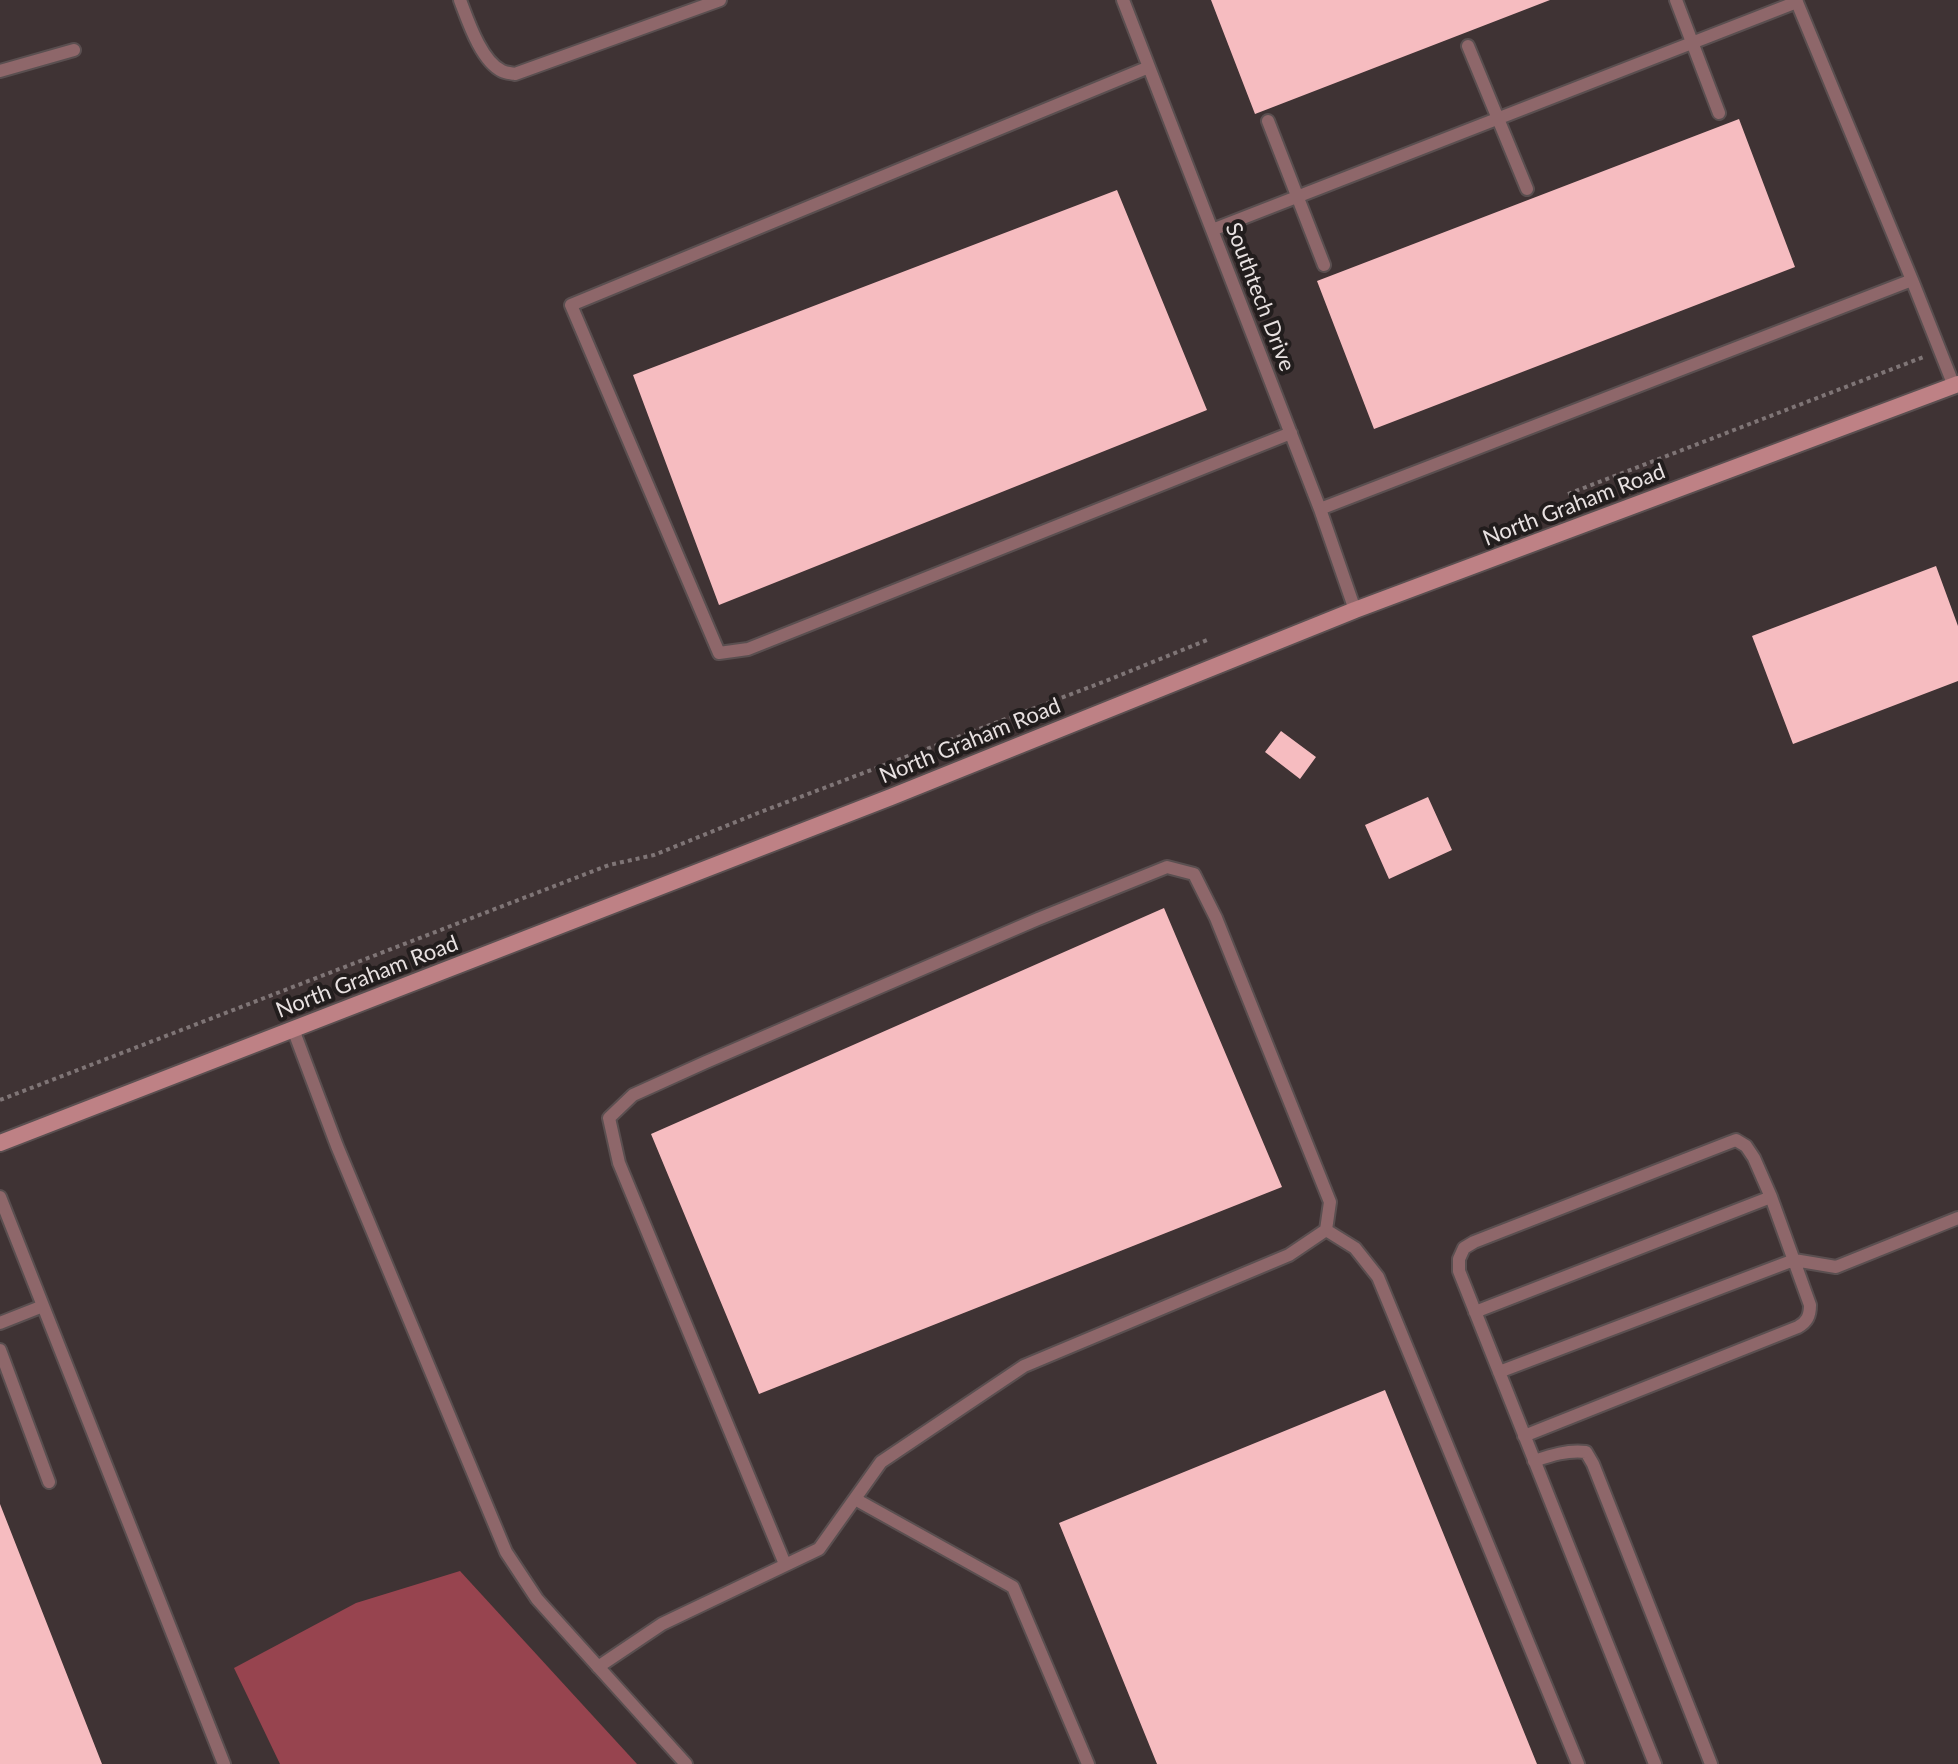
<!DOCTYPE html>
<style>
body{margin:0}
canvas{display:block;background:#3f3334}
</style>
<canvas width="1958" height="1764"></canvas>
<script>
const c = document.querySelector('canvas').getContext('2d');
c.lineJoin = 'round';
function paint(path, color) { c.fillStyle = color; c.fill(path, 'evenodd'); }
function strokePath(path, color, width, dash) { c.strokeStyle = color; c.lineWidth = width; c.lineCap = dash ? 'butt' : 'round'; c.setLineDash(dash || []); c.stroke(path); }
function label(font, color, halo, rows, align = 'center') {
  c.font = font + ' Lato,sans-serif'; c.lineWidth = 8; c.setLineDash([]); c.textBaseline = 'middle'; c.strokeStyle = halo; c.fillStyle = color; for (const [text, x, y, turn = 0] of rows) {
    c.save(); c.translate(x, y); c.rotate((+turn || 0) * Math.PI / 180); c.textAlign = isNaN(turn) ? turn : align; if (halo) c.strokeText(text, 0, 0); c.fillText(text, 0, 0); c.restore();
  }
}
const forest = new Path2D(`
 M460,1571L637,1764H280L234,1668L356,1603Z`);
const building = new Path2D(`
 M1211,0H1550L1255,114Z
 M1739,119L1795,267L1374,429L1317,281Z
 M1117,190L1207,410L719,605L633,375Z
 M1936,566L1958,626V681L1793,744L1752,636Z
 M1281,731L1316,757L1300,779L1265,752Z
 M1428,797L1452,850L1389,879L1365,825Z
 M1164,908L1282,1187L759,1394L651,1134Z
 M1385,1390L1537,1764H1157L1059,1523Z
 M0,1504L102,1764H0Z`);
const path = new Path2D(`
 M1568,494L1926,356
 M0,1100L609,865L654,855L758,813L1103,682L1207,640`);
const lane = new Path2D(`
 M460,0C468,21 481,61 502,71C506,73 511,73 515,74L720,0
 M1123,0L1320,509L1355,610
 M1676,0L1719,113
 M1468,46L1527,189
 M1149,67L571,305L719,653L748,649L1291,433
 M0,71L74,50
 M1268,121L1324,265
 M1212,230L1797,2
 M1912,280L1954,386
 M1320,509L1912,280L1796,0
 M293,1029L337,1146L506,1552L537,1599L686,1764
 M0,1197L224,1764
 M1326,1230L1355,1248L1378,1277L1578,1764
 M1475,1312L1771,1197
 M0,1323L43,1306
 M0,1350L49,1482
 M1499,1372L1794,1260L1836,1267L1958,1218
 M1524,1436L1798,1327C1807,1322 1810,1316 1810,1305L1771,1197L1754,1158L1746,1146L1736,1140L1728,1143L1474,1242L1464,1248L1459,1259V1271L1655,1764
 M1534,1461C1552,1455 1567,1450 1586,1452L1593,1464L1711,1764
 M855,1499L1013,1587L1088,1764
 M598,1667L662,1624L819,1549L881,1462L1024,1366L1289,1255L1326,1230L1330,1202L1216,918L1194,874L1167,867L1038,919L706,1062L633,1095L609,1118L619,1163L785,1564`);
const secondary = new Path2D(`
 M0,1143L891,797L1355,610L1958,384`);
const streetNames = [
 ["Southtech Drive",1260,297,69],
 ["North Graham Road",1574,505,-21],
 ["North Graham Road",970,741,-22],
 ["North Graham Road",367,977,-21]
];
paint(forest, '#97444f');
paint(building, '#f6bcc0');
strokePath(lane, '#5a4f50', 16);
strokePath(secondary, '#5a4f50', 20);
strokePath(path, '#7f7576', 4, [4, 4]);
strokePath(lane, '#8e676a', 12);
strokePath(secondary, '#be8185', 16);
label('22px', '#e8e1e1', '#221d1d', streetNames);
</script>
